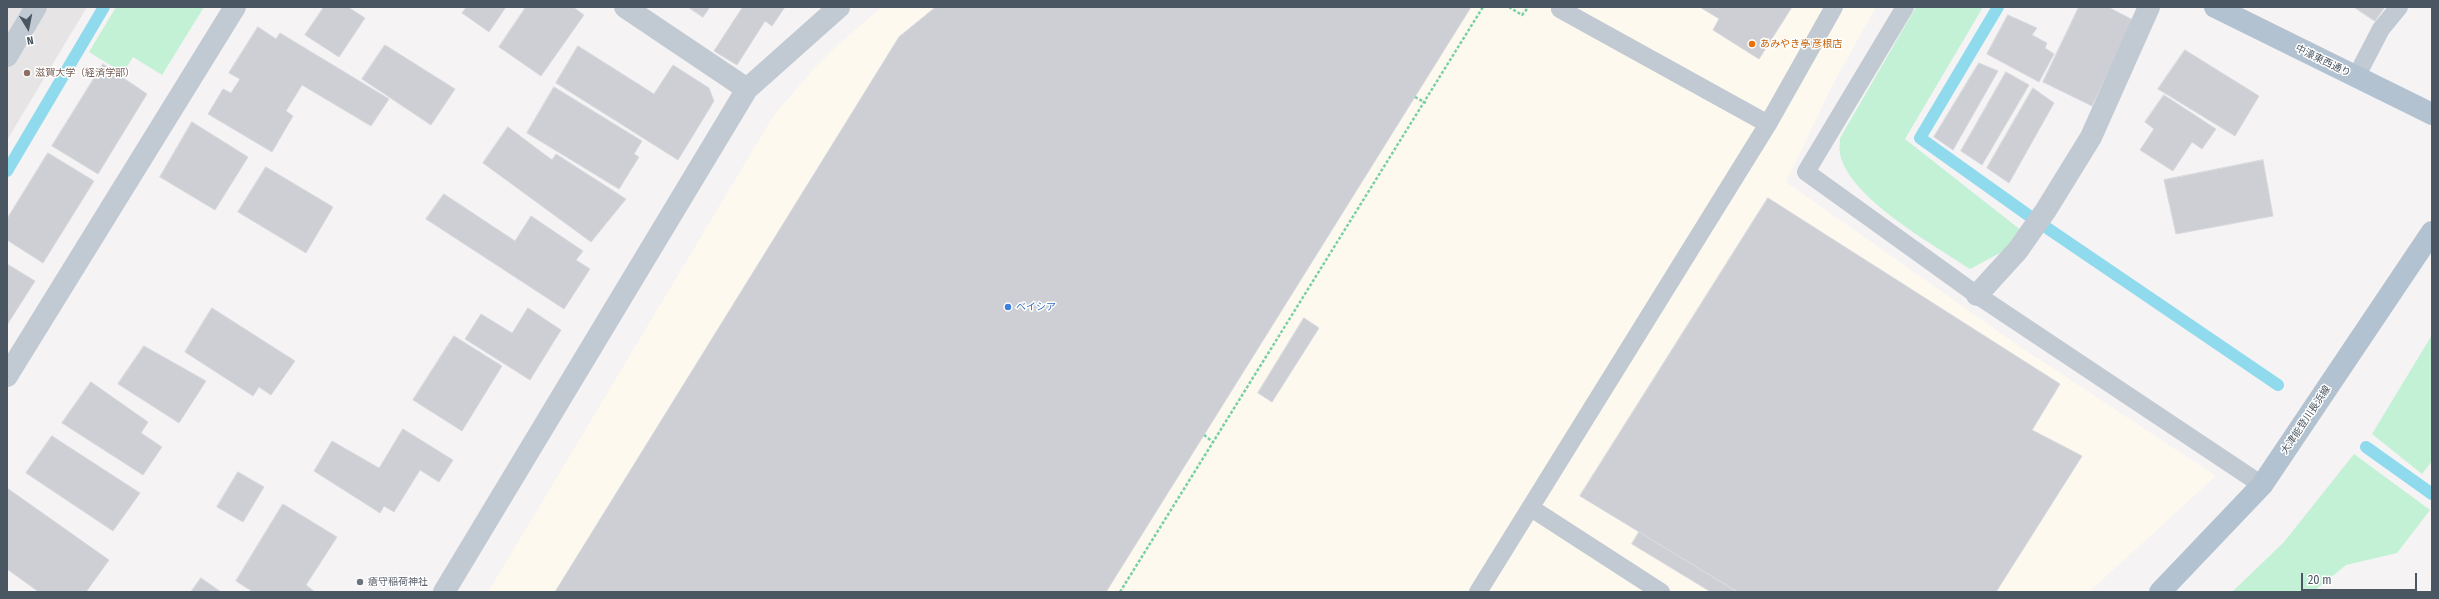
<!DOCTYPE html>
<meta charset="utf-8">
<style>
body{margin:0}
#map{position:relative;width:2439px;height:599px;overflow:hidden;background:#f5f3f3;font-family:"Fira Sans Condensed",sans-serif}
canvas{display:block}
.frame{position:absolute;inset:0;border:8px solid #4a5661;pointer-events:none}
.north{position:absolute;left:8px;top:8px;width:40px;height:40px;-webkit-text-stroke:3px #fff;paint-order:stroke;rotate:170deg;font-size:11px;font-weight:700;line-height:16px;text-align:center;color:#4a5661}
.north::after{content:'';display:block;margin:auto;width:14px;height:18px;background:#4a5661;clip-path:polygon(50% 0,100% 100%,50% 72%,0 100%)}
.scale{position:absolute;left:2301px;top:573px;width:116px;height:18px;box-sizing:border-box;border:2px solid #4a5661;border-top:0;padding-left:5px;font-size:12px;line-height:14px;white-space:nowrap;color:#4a5661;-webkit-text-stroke:3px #fff;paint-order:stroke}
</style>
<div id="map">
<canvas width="2439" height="599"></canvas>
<div class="frame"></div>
<div class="north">N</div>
<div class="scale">20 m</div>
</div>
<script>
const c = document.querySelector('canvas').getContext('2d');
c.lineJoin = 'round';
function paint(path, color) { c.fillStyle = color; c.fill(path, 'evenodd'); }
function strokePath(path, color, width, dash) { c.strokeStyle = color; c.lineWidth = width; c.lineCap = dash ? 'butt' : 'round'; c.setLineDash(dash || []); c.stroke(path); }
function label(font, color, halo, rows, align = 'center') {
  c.font = font + ' "Fira Sans Condensed","Noto Sans JP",sans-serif'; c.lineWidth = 3; c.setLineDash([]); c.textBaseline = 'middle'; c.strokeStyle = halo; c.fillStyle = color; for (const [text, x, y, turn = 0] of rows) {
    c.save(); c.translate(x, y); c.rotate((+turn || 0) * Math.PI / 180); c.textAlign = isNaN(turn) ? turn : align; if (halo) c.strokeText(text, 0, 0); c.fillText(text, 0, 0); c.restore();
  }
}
const commercial = new Path2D(`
 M882,7H1876L1832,86L1786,182L2019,346L2216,476L2089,592H488L774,115L811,72L841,42Z`);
const education = new Path2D(`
 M7,7H87L7,140Z`);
const green = new Path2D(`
 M116,7H204L162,75L133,57L123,73L89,52Z
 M1916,7H1983L1905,139L2022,231L2011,247L1970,269C1934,245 1849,198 1840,154C1839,149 1840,143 1840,138Z
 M2432,335V461L2422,474L2372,434Z
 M2354,454L2430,510L2397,553L2346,565L2313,592H2232L2284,542Z`);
const stream = new Path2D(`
 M1998,7L1920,138L2028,215L2278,385
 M7,171L104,7
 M2366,447L2432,494`);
const building = new Path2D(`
 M324,7H348L365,18L339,57L305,35Z
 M467,7H506L489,32L462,13Z
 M526,7H573L584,15L541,76L499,47Z
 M688,7H710L703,17Z
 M740,7H785L772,26L765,21L737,65L714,51L742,8Z
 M936,7H1471L1106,592H555L899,37Z
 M1700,7H1792L1759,59L1713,30L1719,19Z
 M2079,7H2108L2133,20L2092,106L2043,82Z
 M2354,7H2385L2375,21Z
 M2008,15L2037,28L2032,35L2047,43L2045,48L2054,54L2039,82L1987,54Z
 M258,27L276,39L280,33L389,99L371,126L302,85L286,111L293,116L272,152L208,114L223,89L231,93L240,79L229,73Z
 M385,45L455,89L431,125L362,79Z
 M578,46L654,94L673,65L709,88L714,101L678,160L556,83Z
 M2185,50L2259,96L2235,136L2158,89Z
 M1979,63L1998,71L1953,150L1934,137Z
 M103,64L147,94L98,174L52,146Z
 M2006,72L2029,85L1982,165L1961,151Z
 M554,87L642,141L634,154L639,157L619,189L527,133Z
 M2033,88L2054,103L2009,183L1987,168Z
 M2164,95L2216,129L2202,149L2192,142L2173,171L2140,150L2154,129L2145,122Z
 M192,122L248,157L215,210L160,177Z
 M508,127L552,160L556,154L626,199L591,242L483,163Z
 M48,153L94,181L43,263L7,240V219Z
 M2263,160L2273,216L2176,234L2164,180Z
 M266,167L333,207L306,253L238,212Z
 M444,194L515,241L531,216L583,251L576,260L590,269L564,309L426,219Z
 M1768,198L2060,384L2032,430L2082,456L1996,592H1738L1580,496Z
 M7,264L35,281L7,325Z
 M212,308L295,361L271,395L259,387L253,396L185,352Z
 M528,308L561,330L530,380L465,339L481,314L512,333Z
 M1304,318L1319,328L1272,402L1258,393Z
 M454,336L502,366L462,431L413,400Z
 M144,346L206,381L179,423L118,384Z
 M91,382L148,422L141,433L162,447L143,475L62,423Z
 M403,429L453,460L439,482L420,470L394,512L384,506L380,513L314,471L332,441L379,468Z
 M52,436L140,493L113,531L26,473Z
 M238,472L264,487L243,522L217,507Z
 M7,488L109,560L86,592H39L7,569Z
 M283,504L337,537L306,585L315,592H253L236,581Z
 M1639,532L1737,592H1711L1632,544Z
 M201,578L221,592H191Z`);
const path = new Path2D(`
 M1509,7L1522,15L1527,9
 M1415,97L1426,103
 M1204,435L1213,442
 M1120,592L1483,7`);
const lane = new Path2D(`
 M1561,7L1560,9L1768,124
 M1905,7L1806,172L1977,295L2262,485
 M2356,77L2381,29L2399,7
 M1531,508L1661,592
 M1478,592L1768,124L1834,7`);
const street = new Path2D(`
 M625,7L747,89
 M7,56L36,7
 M1977,295L2018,250L2046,210L2091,137L2149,7
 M7,376L235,7
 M444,592L747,89L839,7`);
const primary = new Path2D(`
 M2215,7L2432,114
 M2160,592L2262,485L2432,232`);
const markers = [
 [1752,44,4,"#e8710a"],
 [27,73,4,"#8d6e63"],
 [1008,307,4,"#3f7fe0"],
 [360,582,4,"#6b7280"]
];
const foodNames = [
 ["あみやき亭 彦根店",1760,44]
];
const streetNames = [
 ["中濠東西通り",2323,61,26],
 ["大津能登川長浜線",2306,420,-56]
];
const educationNames = [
 ["滋賀大学（経済学部）",35,73]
];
const shopNames = [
 ["ベイシア",1016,307]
];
const worshipNames = [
 ["瘡守稲荷神社",368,582]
];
paint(commercial, '#fdf9ef');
paint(education, '#e6e4e5');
paint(green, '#c3f1d5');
strokePath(stream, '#90daee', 12);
paint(building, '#cdcfd5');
strokePath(building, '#d7d9de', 1);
strokePath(path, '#7ad0a6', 2.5, [3, 2]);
strokePath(lane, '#c1cad2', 18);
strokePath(street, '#c1cad2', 22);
strokePath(primary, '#b3c2d1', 22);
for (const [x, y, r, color] of markers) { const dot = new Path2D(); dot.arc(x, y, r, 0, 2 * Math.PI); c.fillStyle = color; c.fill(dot); strokePath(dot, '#fff', 1.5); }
label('10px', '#c56008', '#fff', foodNames, 'left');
label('10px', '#4a5661', '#fff', streetNames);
label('10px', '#785e54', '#fff', educationNames, 'left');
label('10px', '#366cbe', '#fff', shopNames, 'left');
label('10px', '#5b616d', '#fff', worshipNames, 'left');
</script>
